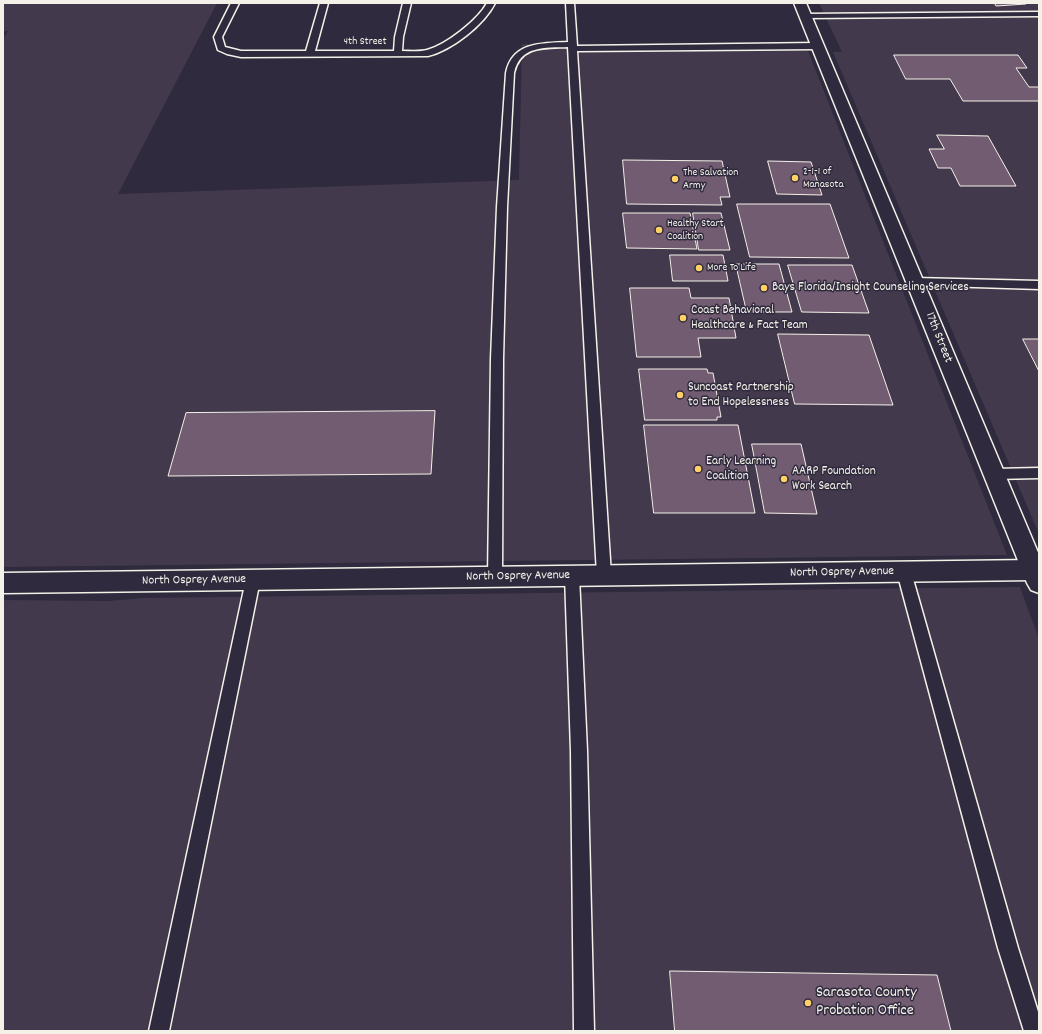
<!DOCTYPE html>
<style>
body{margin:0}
#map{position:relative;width:1042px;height:1034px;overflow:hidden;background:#2f2a3d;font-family:Dekko,sans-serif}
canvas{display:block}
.frame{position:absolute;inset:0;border:4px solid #f4f1e8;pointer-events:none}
</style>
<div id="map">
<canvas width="1042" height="1034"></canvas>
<div class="frame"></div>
</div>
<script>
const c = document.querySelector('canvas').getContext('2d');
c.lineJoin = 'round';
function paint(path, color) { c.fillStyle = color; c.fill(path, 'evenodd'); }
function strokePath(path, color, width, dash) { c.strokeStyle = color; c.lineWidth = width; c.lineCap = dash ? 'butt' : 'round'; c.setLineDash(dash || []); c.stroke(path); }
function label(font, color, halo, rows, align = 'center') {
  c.font = font + ' Dekko,sans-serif'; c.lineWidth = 3; c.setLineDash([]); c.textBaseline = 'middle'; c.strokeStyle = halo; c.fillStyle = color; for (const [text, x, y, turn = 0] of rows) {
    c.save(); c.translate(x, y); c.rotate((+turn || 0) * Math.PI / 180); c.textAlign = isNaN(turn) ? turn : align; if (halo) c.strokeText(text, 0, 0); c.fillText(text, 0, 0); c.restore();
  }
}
const built = new Path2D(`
 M3,3H217L118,194L519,180L522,44L808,51L1007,555L3,567V39L8,31H3Z
 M819,3H1039V534L833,52H842Z
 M1020,587L1039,639V1031H3V600L108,601L145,598Z`);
const building = new Path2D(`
 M983,3H1025L1026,4L996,6L995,4Z
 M894,55H1018L1027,68H1016L1029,87H1039V101H963L950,79H906Z
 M937,135L988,136L1016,186H960L951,168H938L929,149H944Z
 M623,160L722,161L730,197H720L722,205L627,204Z
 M768,161L811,162L822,195L777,194Z
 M737,204H830L849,258L750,257Z
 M623,213H690L697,249L627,248Z
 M693,213H721L730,250H699Z
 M670,255H723L728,281H673Z
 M736,264H779L792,312H747Z
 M788,265H852L869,313L802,312Z
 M630,288H689L691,298H729L736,338H698L701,357H637Z
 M778,334L869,335L893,405L795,404Z
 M1023,339H1039V371Z
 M639,369H707L708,373H713L721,417H717V420H645Z
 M435,411L431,474L168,476L186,413Z
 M644,425H738L755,513H654Z
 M752,444H801L817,514L765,513Z
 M670,971L937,975L951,1031H675Z`);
const lane = new Path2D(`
 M231,3H239L222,37L225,47L241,51H306L320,3H328L315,51H394L395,37L403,3H411L403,37L402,51C410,51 420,52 427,50C446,45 478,20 487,3H495C484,25 452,50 428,56L241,57L227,54L218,50L214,37Z
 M566,3H574L577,46L818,43L822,46L818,49L577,51L611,575L609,580L604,581L599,580L597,575L568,47C545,48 520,45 514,73L507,207L503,359L502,577L500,582L495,583L490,582L488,577L491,359L497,207L506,73C512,42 542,43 568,42Z
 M1039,12V16L806,18L802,16L806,14Z
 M915,278L1039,281V289L911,285L909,282L911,279Z
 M1039,468V478L994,479L989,478L987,474L989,470L994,469Z
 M904,566L909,567L911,572L1018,948L1039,1015V1031H1024L998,948L897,572L899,567Z
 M572,570L577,571L579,576L587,751L594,1031H574L571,751L565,576L567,571Z
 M253,573L258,575L260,580L169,1031H149L246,580L248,575Z`);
const street = new Path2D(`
 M1034,560L1039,562V578L1034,580L3,593V573Z`);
const secondary = new Path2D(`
 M794,3H806L1039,555V593L1031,590L1027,583Z`);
const markers = [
 [795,178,4,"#ffd166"],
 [675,179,4,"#ffd166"],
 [659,230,4,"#ffd166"],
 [699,268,4,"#ffd166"],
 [764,288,4,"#ffd166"],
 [683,318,4,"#ffd166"],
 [680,395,4,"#ffd166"],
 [698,469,4,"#ffd166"],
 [784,479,4,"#ffd166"],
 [808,1003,4,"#ffd166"]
];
const farStreetnames = [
 ["4th Street",365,42]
];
const farPoinames = [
 ["2-1-1 of",803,172],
 ["Manasota",803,185],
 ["The Salvation",683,173],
 ["Army",683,186],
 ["Healthy Start",667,224],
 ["Coalition",667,237],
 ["More To Life",707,268]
];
const poiNames = [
 ["Bays Florida/Insight Counseling Services",772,288],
 ["Coast Behavioral",691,311],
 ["Healthcare & Fact Team",691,326],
 ["Suncoast Partnership",688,388],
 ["to End Hopelessness",688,403],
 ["Early Learning",706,462],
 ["Coalition",706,477],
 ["AARP Foundation",792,472],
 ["Work Search",792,487]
];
const streetNames = [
 ["17th Street",938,338,68],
 ["North Osprey Avenue",842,573,-1],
 ["North Osprey Avenue",518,577,-1],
 ["North Osprey Avenue",194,581,-1]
];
const nearPoinames = [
 ["Sarasota County",816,994],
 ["Probation Office",816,1012]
];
paint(built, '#43394d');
paint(building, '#725c71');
strokePath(building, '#f4f1e8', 1);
strokePath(lane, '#f4f1e8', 3);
strokePath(street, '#f4f1e8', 3);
strokePath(secondary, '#f4f1e8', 3);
paint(lane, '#2f2a3d');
paint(street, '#2f2a3d');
paint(secondary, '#2f2a3d');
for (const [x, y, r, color] of markers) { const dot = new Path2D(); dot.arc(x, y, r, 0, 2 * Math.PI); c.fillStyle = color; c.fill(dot); strokePath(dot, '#2f2a3d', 1.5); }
label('11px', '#f4f1e8', '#2f2a3d', farStreetnames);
label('11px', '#f4f1e8', '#2f2a3d', farPoinames, 'left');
label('13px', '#f4f1e8', '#2f2a3d', poiNames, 'left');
label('13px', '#f4f1e8', '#2f2a3d', streetNames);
label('16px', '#f4f1e8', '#2f2a3d', nearPoinames, 'left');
</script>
